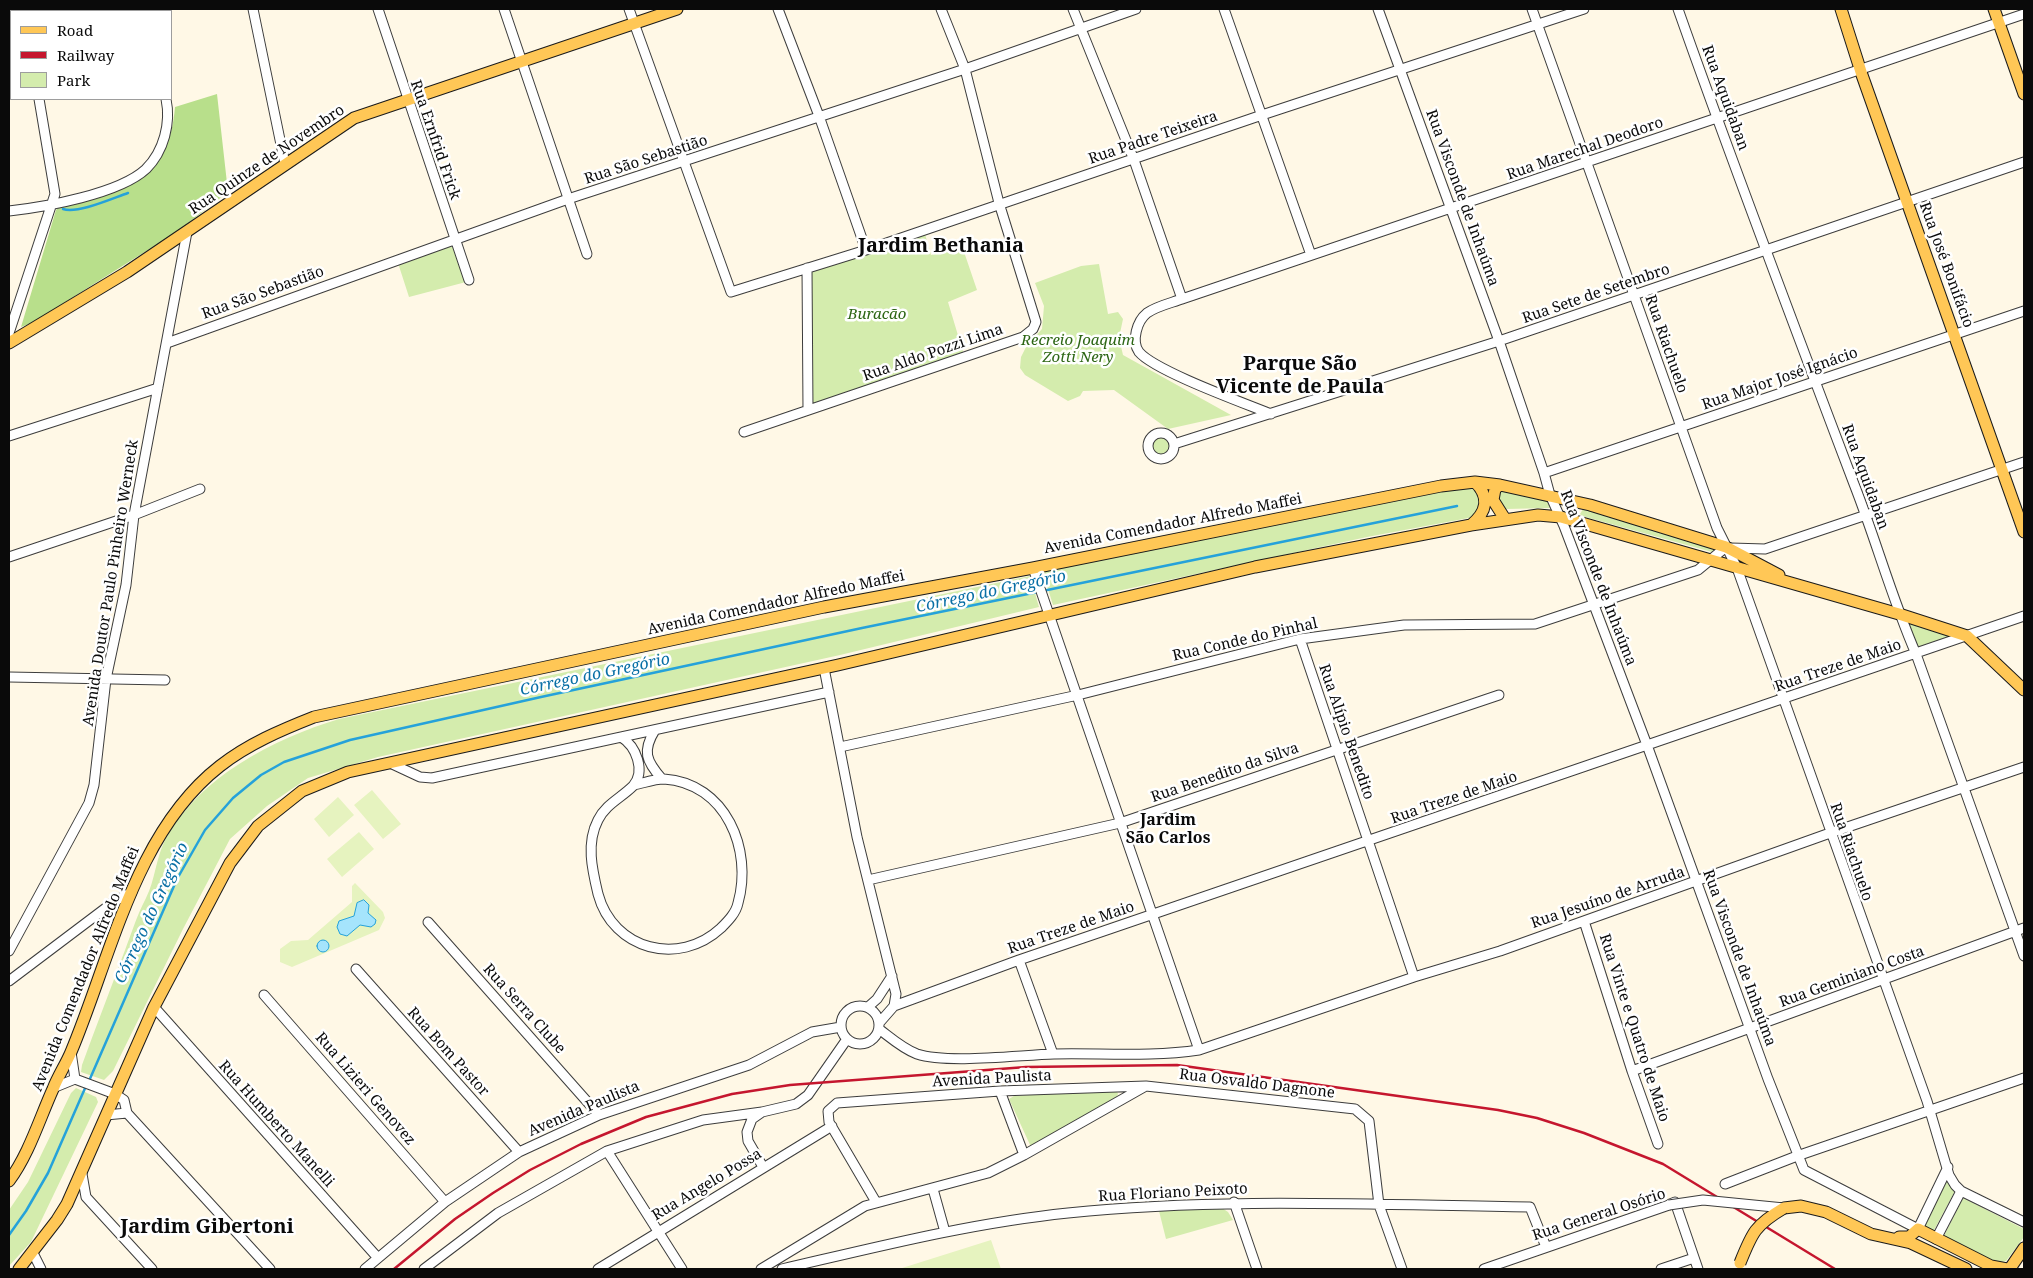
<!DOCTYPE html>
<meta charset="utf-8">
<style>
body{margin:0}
#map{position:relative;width:2033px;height:1278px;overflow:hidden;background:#fff8e6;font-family:"Noto Serif",serif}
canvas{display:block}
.frame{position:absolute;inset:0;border:10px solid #0a0a0a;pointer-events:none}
.legend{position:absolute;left:10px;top:10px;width:162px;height:90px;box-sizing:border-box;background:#fff;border:1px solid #9d9d9d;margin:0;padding:6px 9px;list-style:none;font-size:15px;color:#0a0a0a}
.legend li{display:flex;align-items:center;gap:10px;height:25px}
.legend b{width:25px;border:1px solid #9d9d9d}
</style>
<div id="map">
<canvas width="2033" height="1278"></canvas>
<div class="frame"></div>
<ul class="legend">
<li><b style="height:6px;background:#ffc756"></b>Road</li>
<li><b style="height:6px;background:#c5162e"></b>Railway</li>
<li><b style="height:14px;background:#d4ecad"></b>Park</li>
</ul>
</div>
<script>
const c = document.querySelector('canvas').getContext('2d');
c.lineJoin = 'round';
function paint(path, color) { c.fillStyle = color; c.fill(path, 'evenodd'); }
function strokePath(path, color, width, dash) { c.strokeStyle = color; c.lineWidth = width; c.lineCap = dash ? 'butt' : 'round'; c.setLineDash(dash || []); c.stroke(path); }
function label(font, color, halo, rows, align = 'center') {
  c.font = font + ' "Noto Serif",serif'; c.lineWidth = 5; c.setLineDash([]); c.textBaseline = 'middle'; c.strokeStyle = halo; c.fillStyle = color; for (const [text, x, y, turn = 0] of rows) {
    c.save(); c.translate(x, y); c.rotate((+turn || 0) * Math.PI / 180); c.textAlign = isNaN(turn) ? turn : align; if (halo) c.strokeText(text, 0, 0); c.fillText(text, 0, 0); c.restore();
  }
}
const green = new Path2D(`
 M925,234L931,255L962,246L977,290L948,302L963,352L813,405L810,270Z
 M450,246L454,248L466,282L409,297L398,263Z
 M1099,264L1108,314L1118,312L1123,319L1119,338L1123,355L1231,415L1168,429L1114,390L1083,391L1080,396L1068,401L1025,375L1020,368L1021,357L1027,345L1042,329L1044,306L1035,283L1081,266Z
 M1150 446a11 11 0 1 1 22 0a11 11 0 1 1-22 0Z
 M1467,486L1475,489L1481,501L1474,517L1367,537L1053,605L1043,573V571Z
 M1503,489L1548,500L1550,508L1506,509L1498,503L1500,491Z
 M1583,509L1713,548L1714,550L1712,552L1582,516L1580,514Z
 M1030,576L1039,607L840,655L378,757L308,778L267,806L230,839L183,929L113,1071L104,1080L81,1072L82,1065C95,1029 109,993 122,958C130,938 136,917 146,898C155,880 156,858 165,840C199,777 273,739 339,719Z
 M1899,614L1967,636L1916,654Z
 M76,1088L96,1097L98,1102L31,1242L9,1266V1210L28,1182L71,1093Z
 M1115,1090L1118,1093L1117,1098L1031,1147L1009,1099L1014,1096Z
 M1946,1175L1955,1191L1934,1230L1923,1225Z
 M1963,1198L2024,1229V1237L2006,1261L1996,1263L1943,1238Z
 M1222,1208L1228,1212L1233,1220L1166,1239L1159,1211Z`);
const forest = new Path2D(`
 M217,94L228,192L178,231L32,323L21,327L56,210L62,205C125,189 169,182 175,107Z`);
const pitch = new Path2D(`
 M372,790L401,824L383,839L354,805Z
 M338,797L354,815L329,837L314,819Z
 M359,832L374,849L342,877L327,859Z
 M355,883L383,912L385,918L379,930L292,967L280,962V949L291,941L308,940L352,902V886Z
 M991,1240L1001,1269H899Z`);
const water = new Path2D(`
 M364,900L369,905L368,913L376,920L375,924L371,927L360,925L347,936L340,934L337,927L339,921L354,916L357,903Z
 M317 946a6 6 0 1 1 12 0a6 6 0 1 1-12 0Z`);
const stream = new Path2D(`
 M63,209C78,214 113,198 128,193
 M89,1081L177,879L205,830L233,798L261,775L284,762L350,740L541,697L862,628L1457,506
 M9,1235L26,1211L48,1173L86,1086`);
const minor = new Path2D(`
 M26,9L27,11
 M143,9V11
 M253,9L285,164
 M378,9L469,280
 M504,9L587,254
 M629,9L731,292L866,250L1262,115L1584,9
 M778,9L819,116L866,250
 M1073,9L1134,160L1182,299
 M1224,9L1311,255
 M1378,9L1499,341L1544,473L1550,495L1564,526L1647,745L1768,1079L1804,1170L1918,1229L1948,1167
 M1532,9L1717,528L1737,568L1927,1101L1949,1175L1955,1185L1961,1191L2024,1222
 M1678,9C1734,168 1794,326 1854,484C1876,540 1892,599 1916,654L2024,956
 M9,211C45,207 119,194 146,169C164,151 171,123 166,99
 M807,268L808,410
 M9,333L55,194L39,99
 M167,343L568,199L965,69L1136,9
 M1271,414C1244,403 1155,371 1139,352C1131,341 1137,321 1147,313C1157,306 1171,303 1182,299L2024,14
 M744,432L1023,337L1033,329L1036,322L999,203L965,69L941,9
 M1148 446a13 13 0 1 1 26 0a13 13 0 1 1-26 0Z
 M9,436L158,388
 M1174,444L1499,341L2024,162
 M1544,473L2024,311
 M1731,548L1765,549L2024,462
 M9,557L134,515L200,489
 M1033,568L1199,1050
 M1300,639L1414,977
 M824,668L857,837L896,994L894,1006
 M9,677L165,680
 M655,730C642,751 646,761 662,779
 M621,737C636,746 646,771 633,786C621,798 606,804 598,820C586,843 592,869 598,894C613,950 679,967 721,928C728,921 736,913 738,903C753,850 726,783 664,779C654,779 644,783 634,785
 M840,747L1078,695L1300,639L1404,625L1535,624L1698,570L1726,547
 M390,763L420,777L432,778L829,692
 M868,880L1120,823L1499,695
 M1584,921L1632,1071L1658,1144
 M428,922L599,1115
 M9,951L89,803L94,785L106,679L126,585L134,515L187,232
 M1019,960L1053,1054
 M356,969L519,1152
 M9,981L115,901L132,892
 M264,995L445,1202
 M841 1025a19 19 0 1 1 38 0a19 19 0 1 1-38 0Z
 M154,1007L378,1258
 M868,1007L877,999L892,976
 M880,1022L894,1006L1019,960L2024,616
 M879,1029C891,1038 903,1049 917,1054C948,1064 1019,1055 1054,1054C1102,1053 1152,1057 1199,1050L1414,977L1500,951L1830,833L2024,767
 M71,1052L75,1079
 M1632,1071L2024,928
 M53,1088L75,1079L115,1094L124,1100L127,1113L270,1269
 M1000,1091L1024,1155
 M106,1115L127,1113
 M607,1151L682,1269
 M763,1167L748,1141L747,1132L752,1119L762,1112L796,1104L808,1095L847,1039
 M82,1174L86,1197L152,1269
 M1725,1184L1797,1156L2024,1078
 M933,1189L945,1232
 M876,1202L829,1122L828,1111L837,1103L1000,1091L1146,1086L1355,1109L1369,1121L1379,1205L1402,1269
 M1234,1202L1257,1269
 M1670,1204L1675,1202L1698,1269
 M1936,1239L1961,1191
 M33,1253L41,1269
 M365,1269L445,1202L519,1152L599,1115L749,1065L812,1032L841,1027
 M424,1269L498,1213L607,1151L703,1120L762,1112
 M598,1269L832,1126
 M761,1269L865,1206L988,1173L1024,1155L1144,1087
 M782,1269C877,1247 971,1223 1068,1213C1221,1197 1376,1205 1530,1207L1546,1247
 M1484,1269L1669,1205
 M1661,1269L1694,1258`);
const major = new Path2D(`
 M1841,9L1862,75L2024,532
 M1994,9L2024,94
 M9,343L127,272L354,118L677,9
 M1500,485L1495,489L1493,500L1505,519
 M1471,525C1487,512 1490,497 1475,482
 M9,1181C29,1154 39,1120 53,1089C58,1076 66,1064 71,1052C111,957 135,832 220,766C248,744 281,730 314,717L824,607L1033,568L1441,486L1475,482L1500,485L1590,505L1726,547L1779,575
 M1784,1208L1801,1206L1826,1212L1871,1234L1911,1243L1966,1269
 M1899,1237H1909L1918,1229L1991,1266L2007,1269
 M2011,1267L2024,1248
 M19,1269L57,1220L67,1204L154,1007L230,863L258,826L302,791L348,772L838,665L1255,567L1471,525L1538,515L1561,517L1899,614L1967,636L2024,690`);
const rail = new Path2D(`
 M394,1269L455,1219L493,1193L530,1170L581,1144L646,1117L732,1094L790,1085L1026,1067L1177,1065L1498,1110L1537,1118L1584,1133L1663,1164L1835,1269`);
const minorBridge = new Path2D(`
 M1669,1205L1703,1200L1784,1208`);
const majorBridge = new Path2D(`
 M1740,1263C1752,1233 1755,1225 1784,1208`);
const streetNames = [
 ["Rua Aquidaban",1725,98,70],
 ["Rua Padre Teixeira",1153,138,-19],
 ["Rua Ernfrid Frick",435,140,71],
 ["Rua Marechal Deodoro",1585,149,-19],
 ["Rua Quinze de Novembro",267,160,-34],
 ["Rua São Sebastião",646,160,-18],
 ["Rua Visconde de Inhaúma",1462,198,70],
 ["Rua José Bonifácio",1946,265,70],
 ["Rua São Sebastião",263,293,-20],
 ["Rua Sete de Setembro",1596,294,-19],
 ["Rua Riachuelo",1666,344,71],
 ["Rua Aldo Pozzi Lima",933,353,-19],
 ["Rua Major José Ignácio",1780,379,-19],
 ["Rua Aquidaban",1865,477,70],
 ["Avenida Comendador Alfredo Maffei",1173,524,-11],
 ["Rua Visconde de Inhaúma",1598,578,69],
 ["Avenida Doutor Paulo Pinheiro Werneck",111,583,-81],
 ["Avenida Comendador Alfredo Maffei",776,603,-12],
 ["Rua Conde do Pinhal",1245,640,-13],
 ["Rua Treze de Maio",1838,666,-19],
 ["Rua Alípio Benedito",1346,732,71],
 ["Rua Benedito da Silva",1225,773,-19],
 ["Rua Treze de Maio",1454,798,-19],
 ["Rua Riachuelo",1851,852,71],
 ["Rua Jesuíno de Arruda",1608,898,-19],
 ["Rua Treze de Maio",1071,928,-19],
 ["Rua Visconde de Inhaúma",1739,958,70],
 ["Avenida Comendador Alfredo Maffei",86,969,-68],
 ["Rua Geminiano Costa",1852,977,-20],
 ["Rua Serra Clube",524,1009,48],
 ["Rua Vinte e Quatro de Maio",1634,1028,72],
 ["Rua Bom Pastor",448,1052,48],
 ["Avenida Paulista",992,1079,-3],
 ["Rua Osvaldo Dagnone",1257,1084,7],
 ["Rua Lizieri Genovez",365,1089,49],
 ["Avenida Paulista",584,1109,-23],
 ["Rua Humberto Manelli",276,1124,48],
 ["Rua Angelo Possa",707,1185,-31],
 ["Rua Floriano Peixoto",1173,1193,-3],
 ["Rua General Osório",1599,1215,-18]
];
const parkNames = [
 ["Buracão",877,315],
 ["Recreio Joaquim",1078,341],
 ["Zotti Nery",1078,358]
];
const waterNames = [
 ["Córrego do Gregório",991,592,-12],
 ["Córrego do Gregório",595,675,-12],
 ["Córrego do Gregório",152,913,-65]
];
const neighbourhoodNames = [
 ["Jardim",1168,820],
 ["São Carlos",1168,838]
];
const districtNames = [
 ["Jardim Bethania",941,246],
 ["Parque São",1300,364],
 ["Vicente de Paula",1300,387],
 ["Jardim Gibertoni",207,1227]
];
paint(green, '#d4ecad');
paint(forest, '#b8df8b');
paint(pitch, '#e6f3bf');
paint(water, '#a5e4fc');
strokePath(water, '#25a2da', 1);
strokePath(stream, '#25a2da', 2.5);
strokePath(minor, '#3d3d3d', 11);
strokePath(major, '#1b1b1b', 13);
strokePath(minor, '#fff', 9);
strokePath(major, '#ffc756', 11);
strokePath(rail, '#c5162e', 2.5);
strokePath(minorBridge, '#3d3d3d', 11, []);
strokePath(majorBridge, '#1b1b1b', 13, []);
strokePath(minorBridge, '#fff', 9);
strokePath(majorBridge, '#ffc756', 11);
label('15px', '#0a0a0a', '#fff', streetNames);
label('italic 15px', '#2d6615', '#fff', parkNames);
label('italic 16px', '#096fa5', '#fff', waterNames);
label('bold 16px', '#0a0a0a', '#fff', neighbourhoodNames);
label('bold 20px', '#0a0a0a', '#fff', districtNames);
</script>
